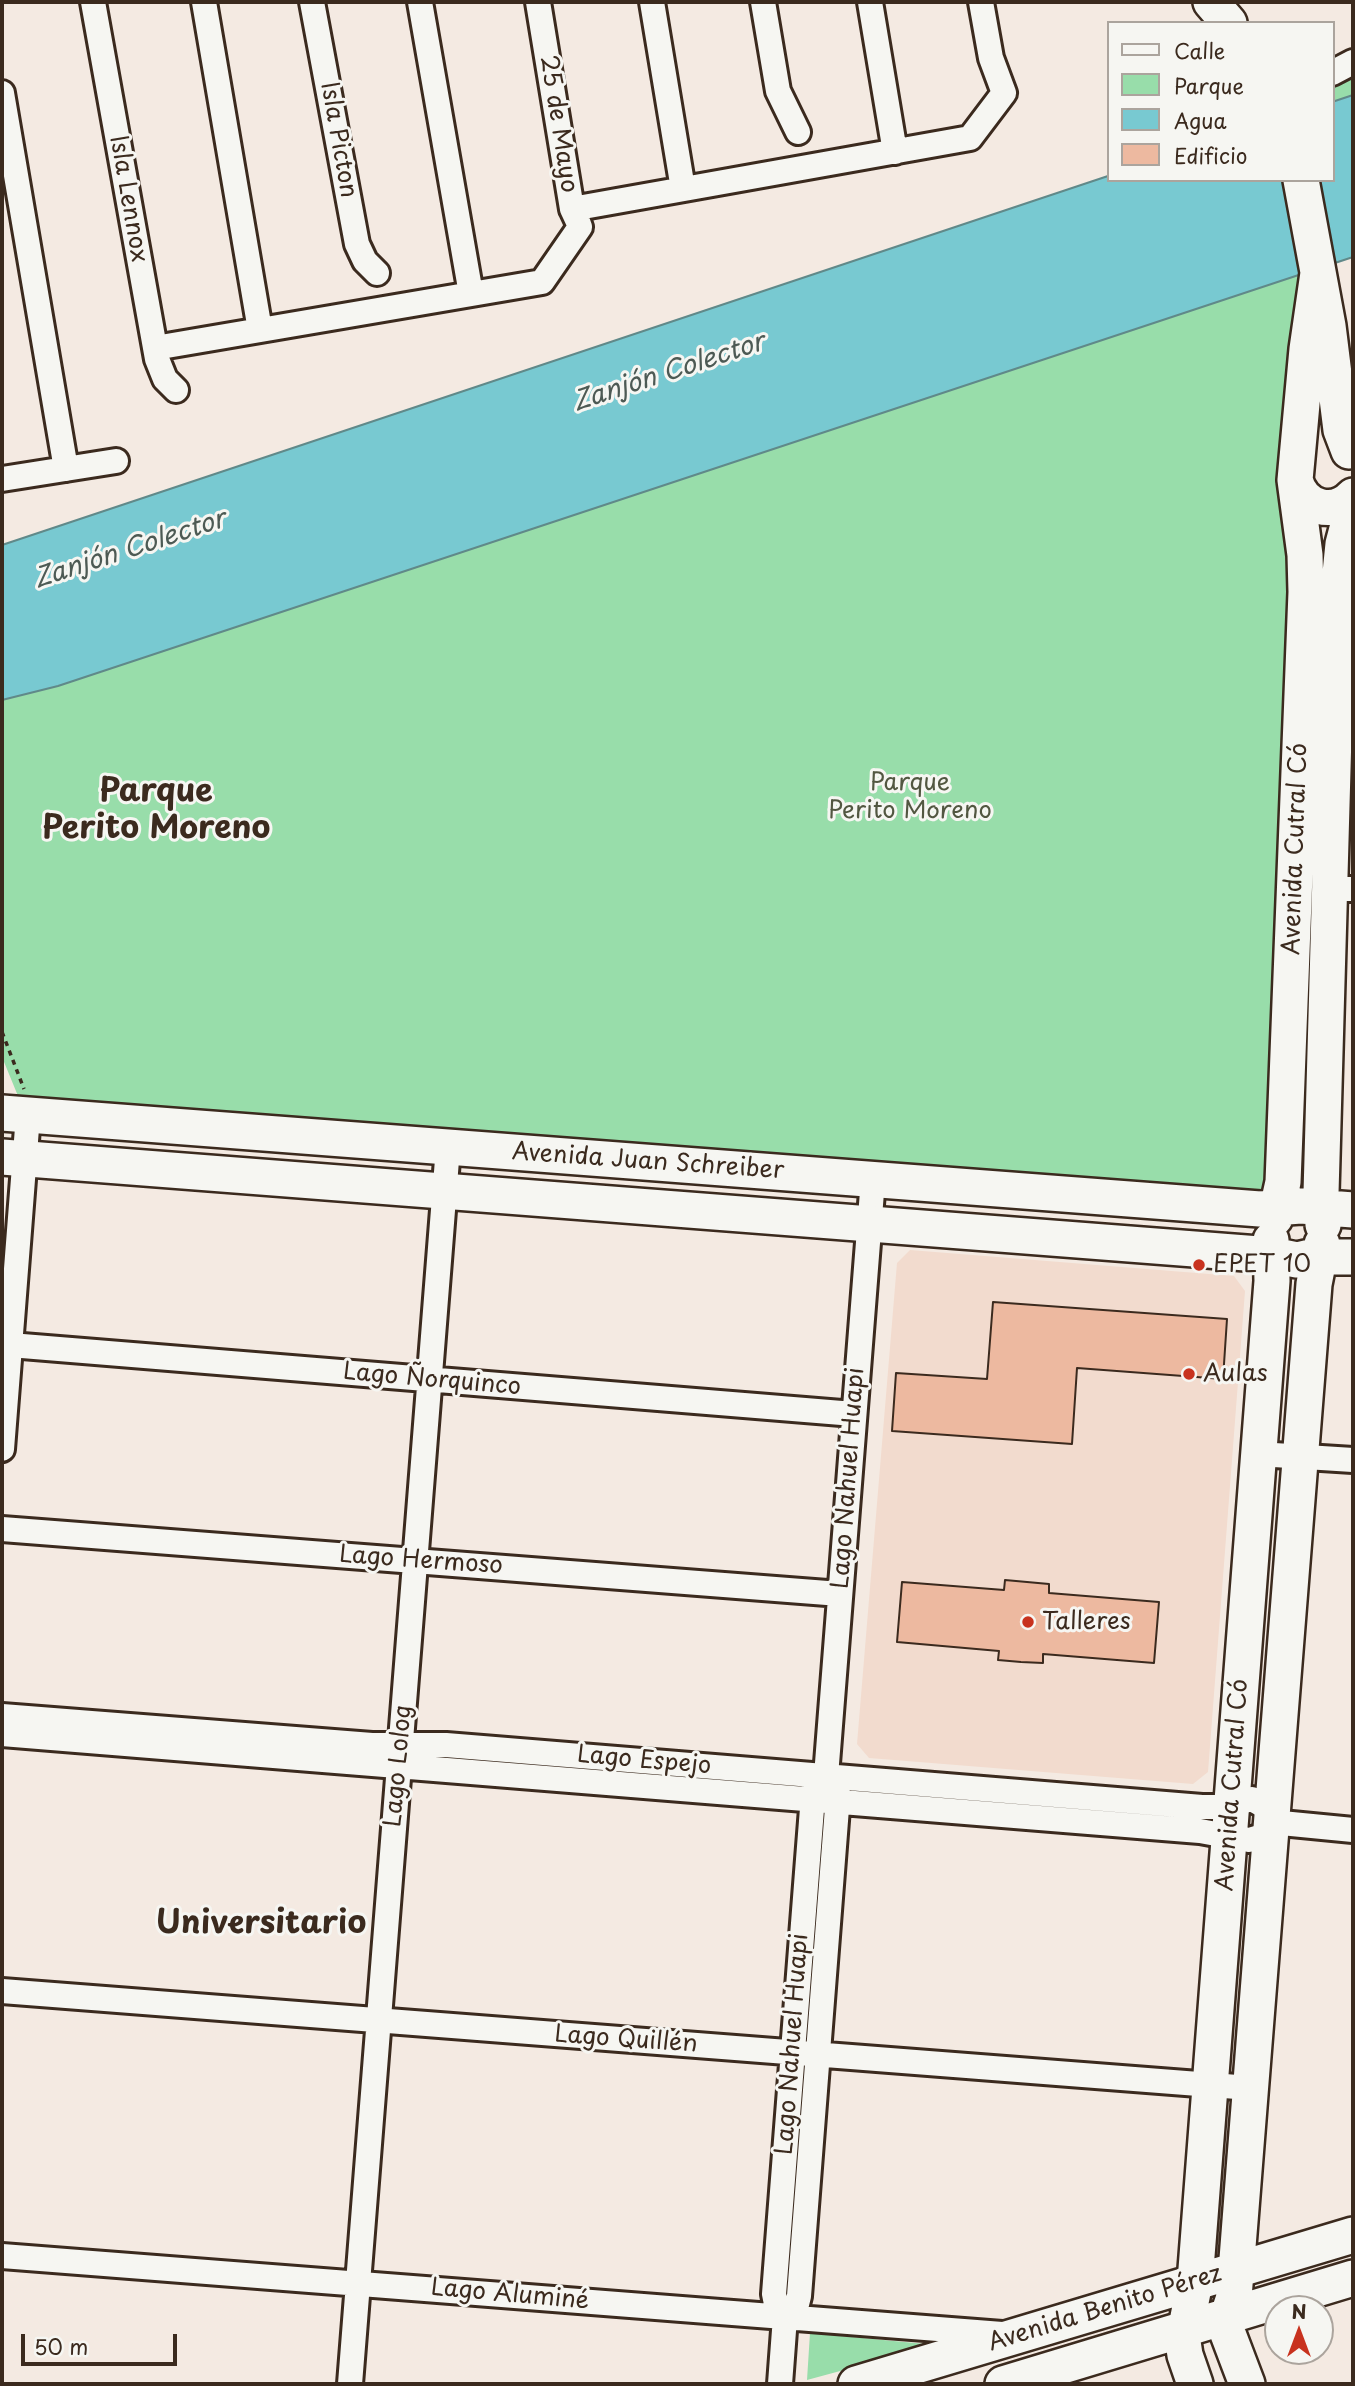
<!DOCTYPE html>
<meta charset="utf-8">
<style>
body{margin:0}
#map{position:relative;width:1355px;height:2386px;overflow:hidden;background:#f4eae2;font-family:"Playpen Sans",sans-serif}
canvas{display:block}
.frame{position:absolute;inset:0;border:4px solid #3b2a1e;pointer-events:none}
.legend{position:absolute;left:1107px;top:21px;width:228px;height:161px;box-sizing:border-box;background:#f6f6f2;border:2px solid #aba49d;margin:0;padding:9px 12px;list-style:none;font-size:21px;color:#3b2a1e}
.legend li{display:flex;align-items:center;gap:14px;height:35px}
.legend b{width:35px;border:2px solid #aba49d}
.north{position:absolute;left:1264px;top:2295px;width:70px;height:70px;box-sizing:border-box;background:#f6f6f2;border:2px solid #aba49d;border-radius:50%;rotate:0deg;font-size:19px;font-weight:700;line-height:28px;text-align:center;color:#3b2a1e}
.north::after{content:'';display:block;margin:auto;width:24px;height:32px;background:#c8321e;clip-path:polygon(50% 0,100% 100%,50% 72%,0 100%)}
.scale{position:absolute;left:21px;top:2334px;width:156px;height:32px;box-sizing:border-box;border:4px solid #3b2a1e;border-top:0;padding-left:9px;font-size:21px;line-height:24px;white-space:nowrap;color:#3b2a1e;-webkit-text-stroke:5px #f6f6f2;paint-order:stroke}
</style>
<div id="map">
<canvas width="1355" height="2386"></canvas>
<div class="frame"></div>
<ul class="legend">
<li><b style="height:9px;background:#f6f6f2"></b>Calle</li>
<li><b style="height:19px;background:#98ddaa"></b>Parque</li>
<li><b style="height:19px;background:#78c9d1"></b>Agua</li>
<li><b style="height:19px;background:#edb9a0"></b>Edificio</li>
</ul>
<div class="north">N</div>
<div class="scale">50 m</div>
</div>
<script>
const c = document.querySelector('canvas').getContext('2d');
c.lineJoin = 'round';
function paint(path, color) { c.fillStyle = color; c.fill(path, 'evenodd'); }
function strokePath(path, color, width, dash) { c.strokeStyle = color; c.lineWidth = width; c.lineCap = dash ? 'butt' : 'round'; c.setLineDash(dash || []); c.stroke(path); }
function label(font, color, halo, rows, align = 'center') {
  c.font = font + ' "Playpen Sans",sans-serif'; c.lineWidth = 6; c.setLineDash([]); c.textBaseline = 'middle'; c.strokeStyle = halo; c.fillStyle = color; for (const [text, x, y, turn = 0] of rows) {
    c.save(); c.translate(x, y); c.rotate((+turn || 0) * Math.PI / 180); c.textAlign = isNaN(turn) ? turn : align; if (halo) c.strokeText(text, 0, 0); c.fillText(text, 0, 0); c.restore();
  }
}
const built = new Path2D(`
 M910,1250L1234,1276L1245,1291L1208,1772L1193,1784L869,1758L857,1744L897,1263Z`);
const green = new Path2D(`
 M1353,75V95L1332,102V85Z
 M1299,274L1268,1194L21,1099L18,1096L2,1057V700L58,686Z
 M810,2333L936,2345L807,2380Z`);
const water = new Path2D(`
 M1353,95V257L58,686L2,700V545L1108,176V180H1332V102Z`);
const building = new Path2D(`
 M993,1302L1227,1319L1223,1379L1077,1368L1072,1444L892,1431L896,1373L987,1379Z
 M1005,1580L1049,1584V1593L1159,1602L1154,1663L1043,1654V1663L1021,1662L998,1660L999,1651L897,1642L902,1582L1004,1590Z`);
const path = new Path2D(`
 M2,1032L24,1089`);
const street = new Path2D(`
 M93,2L157,359L165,379L176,390
 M204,2L260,330
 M312,2L357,244L365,261L377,273
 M420,2L471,294
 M538,2L572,209L579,224
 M652,2L683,189
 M763,2L778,91L798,132
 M870,2L895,152
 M1332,73L1353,62
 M2,93L66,469
 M572,209L970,138L1004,93L991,58L981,2
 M155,348L542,282L580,227
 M2,479L116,461
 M1330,889H1353
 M10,1345L854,1414
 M2,1449L28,1115
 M1258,1454L1353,1460
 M2,1529L840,1594
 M2,1716L372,1745H446L1202,1807H1219L1252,1799L1266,1807L1271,1822L1263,1836L1249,1840L1200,1831L2,1734
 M826,1776L873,1179
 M1271,1822L1353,1830
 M2,1991L1250,2088
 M2,2256L1002,2334
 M785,2317L776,2304L774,2294L814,1783
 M350,2384L448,1147
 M780,2384L785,2317L797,2304L799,2296L838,1795L837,1785`);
const secondary = new Path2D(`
 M1211,2L1229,23
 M1301,180L1328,326L1341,430L1349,451
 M1318,273L1307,349L1295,480C1303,508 1333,517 1353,496
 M2,1113L1260,1209L1301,1206L1353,1210
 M2,1157L1272,1255L1297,1260L1310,1257H1353
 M1275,1218L1283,1182L1306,592L1305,555L1295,480
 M1323,1225L1321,1193L1338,593L1343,544L1353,506
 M856,2384L1353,2235
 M1003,2384L1353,2278
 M1195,2384L1185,2355L1183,2342L1195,2282L1272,1281L1271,1240
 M1247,2384L1222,2318L1229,2312L1234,2297L1314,1284L1322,1244`);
const markers = [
 [1199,1265,7,"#c8321e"],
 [1189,1374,7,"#c8321e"],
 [1028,1622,7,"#c8321e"]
];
const streetNames = [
 ["25 de Mayo",558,124,81],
 ["Isla Picton",338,140,80],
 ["Isla Lennox",128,199,80],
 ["Avenida Cutral Có",1296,849,-88],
 ["Avenida Juan Schreiber",648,1162,4],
 ["Lago Ñorquinco",432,1380,5],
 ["Lago Nahuel Huapi",849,1478,-86],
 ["Lago Hermoso",421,1561,4],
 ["Lago Espejo",644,1761,5],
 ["Lago Lolog",399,1766,-85],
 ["Avenida Cutral Có",1233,1785,-86],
 ["Lago Quillén",626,2040,4],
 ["Lago Nahuel Huapi",793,2044,-86],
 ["Lago Aluminé",510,2295,5],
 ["Avenida Benito Pérez",1105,2309,-17]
];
const parkNames = [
 ["Parque",910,783],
 ["Perito Moreno",910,811]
];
const poiNames = [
 ["EPET 10",1213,1265],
 ["Aulas",1203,1374],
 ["Talleres",1042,1622]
];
const waterNames = [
 ["Zanjón Colector",669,373,-18],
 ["Zanjón Colector",130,550,-18]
];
const districtNames = [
 ["Parque",156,792],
 ["Perito Moreno",156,829],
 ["Universitario",261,1924]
];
paint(built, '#f2dbce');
paint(green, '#98ddaa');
paint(water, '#78c9d1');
strokePath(water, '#608989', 2);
paint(building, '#edb9a0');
strokePath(building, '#3b2a1e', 2);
strokePath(street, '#3b2a1e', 30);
strokePath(secondary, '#3b2a1e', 40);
strokePath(path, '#3b2a1e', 3.5, [5, 5]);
strokePath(street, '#f6f6f2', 24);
strokePath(secondary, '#f6f6f2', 35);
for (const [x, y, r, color] of markers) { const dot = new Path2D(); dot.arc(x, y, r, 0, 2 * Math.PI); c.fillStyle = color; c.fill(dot); strokePath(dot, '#f6f6f2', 2.5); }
label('24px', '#3b2a1e', '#f6f6f2', streetNames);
label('24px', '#525741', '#f6f6f2', parkNames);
label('24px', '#3b2a1e', '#f6f6f2', poiNames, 'left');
label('italic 26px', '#4d5a54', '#f6f6f2', waterNames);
label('bold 32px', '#3b2a1e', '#f6f6f2', districtNames);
</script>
